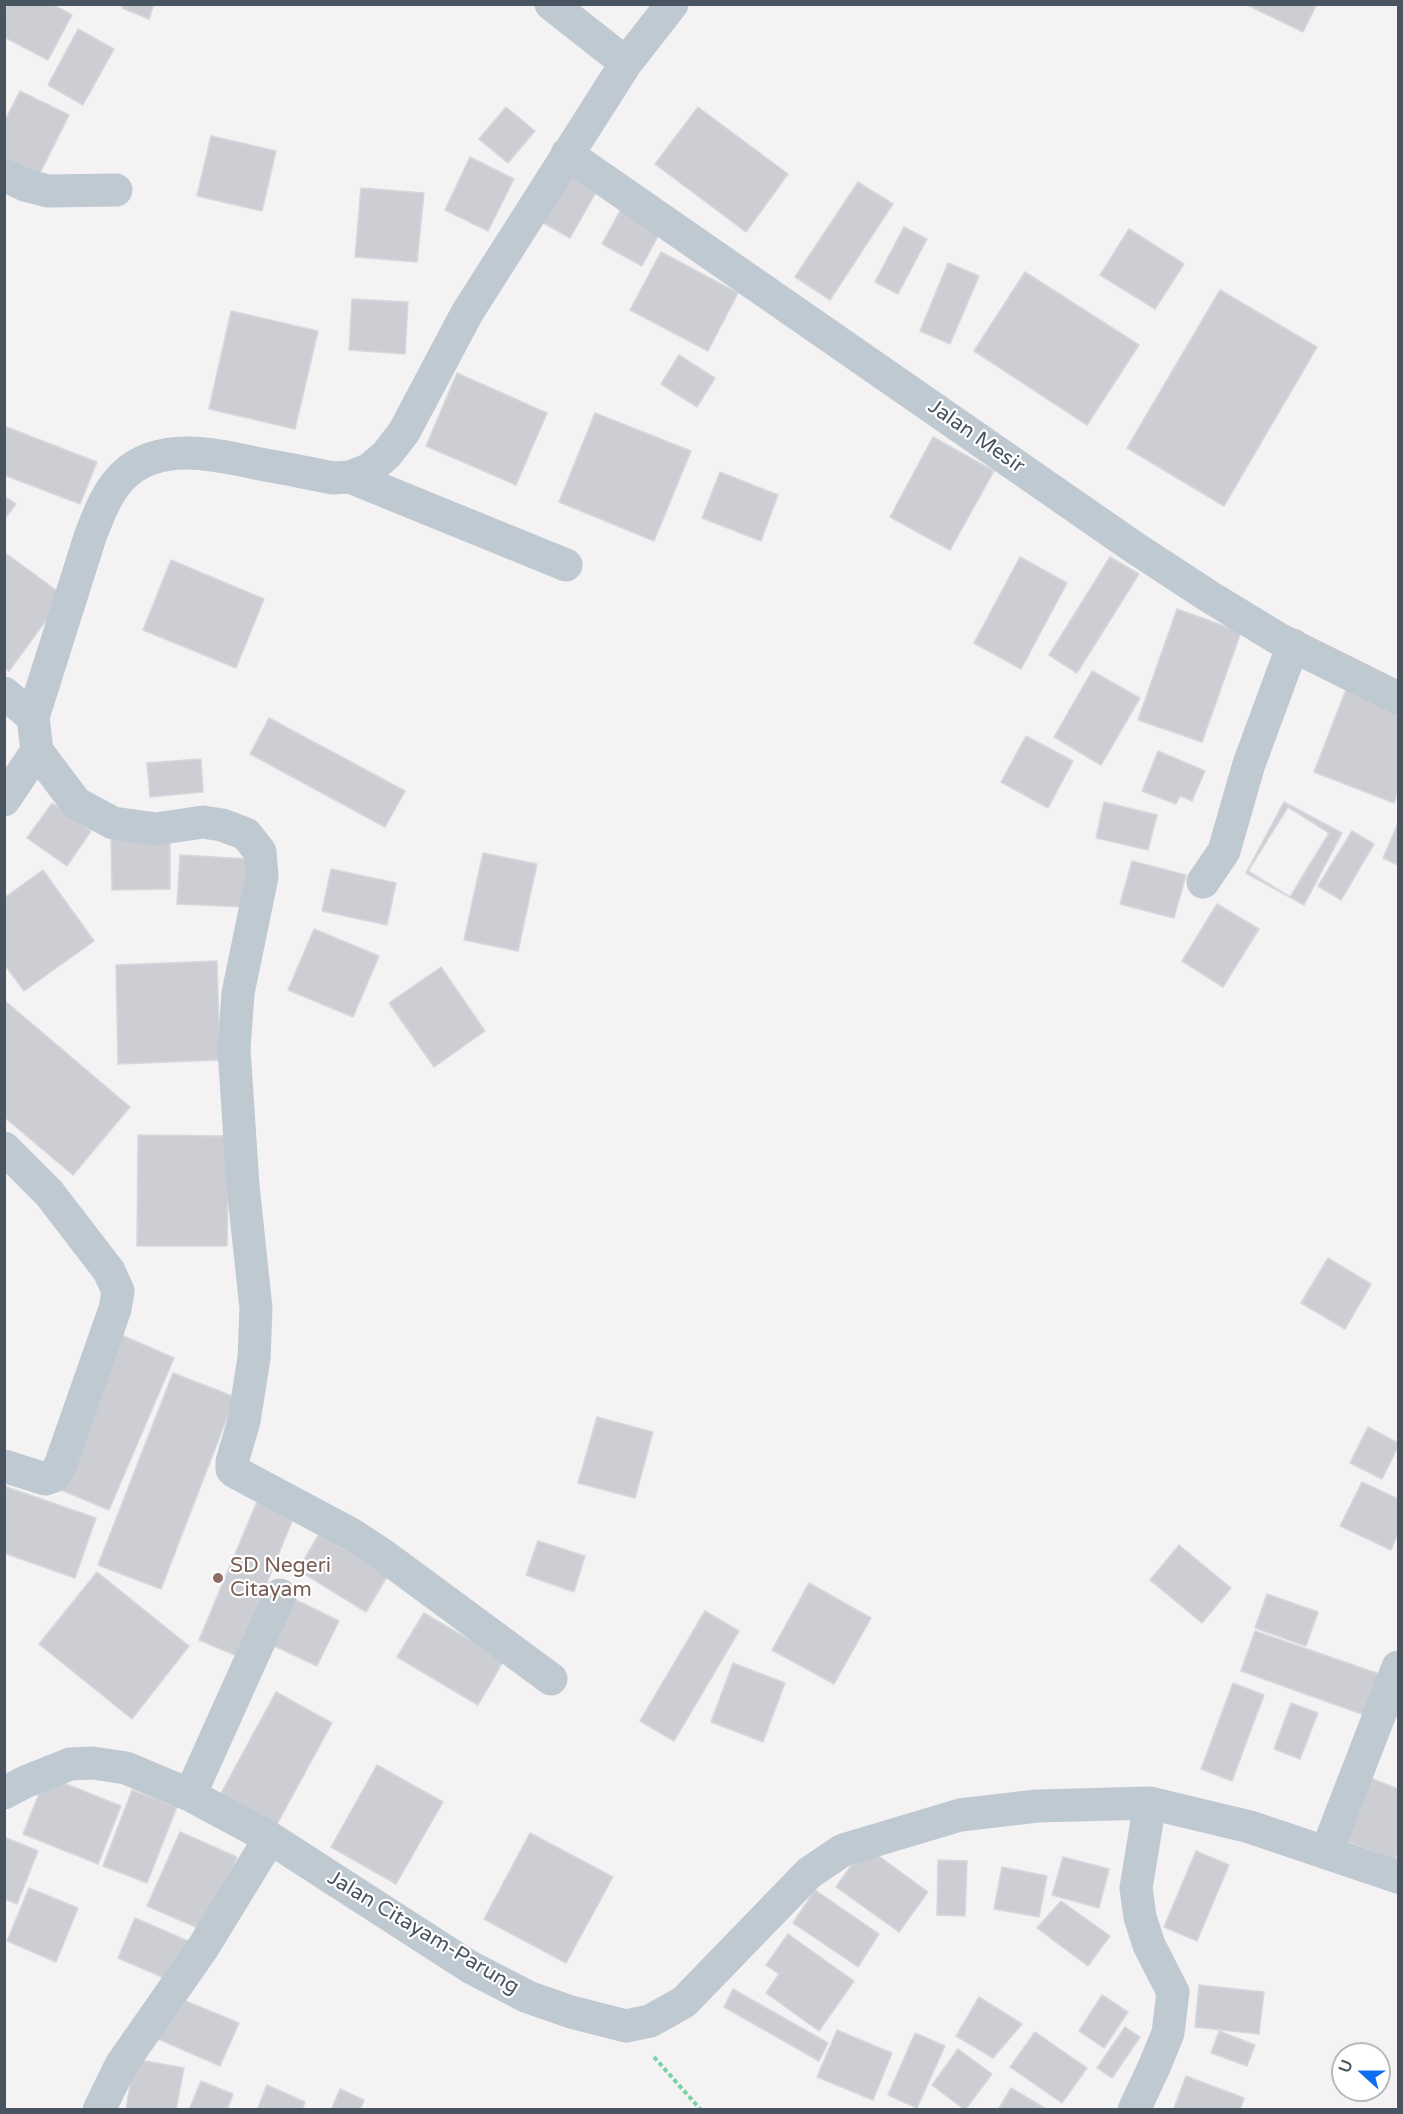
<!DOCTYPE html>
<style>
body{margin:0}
#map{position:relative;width:1403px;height:2114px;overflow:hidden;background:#f4f2f2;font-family:"Varela Round",sans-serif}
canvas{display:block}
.frame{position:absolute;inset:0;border:6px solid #485561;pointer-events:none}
.north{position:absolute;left:1331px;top:2042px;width:60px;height:60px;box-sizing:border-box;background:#fff;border:2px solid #b6bbc0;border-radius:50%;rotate:291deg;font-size:16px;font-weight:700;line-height:24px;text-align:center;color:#485561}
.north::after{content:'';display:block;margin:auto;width:21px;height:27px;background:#0f6ff1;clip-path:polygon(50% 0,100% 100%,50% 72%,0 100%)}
</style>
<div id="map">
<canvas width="1403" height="2114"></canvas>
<div class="frame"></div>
<div class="north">U</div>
</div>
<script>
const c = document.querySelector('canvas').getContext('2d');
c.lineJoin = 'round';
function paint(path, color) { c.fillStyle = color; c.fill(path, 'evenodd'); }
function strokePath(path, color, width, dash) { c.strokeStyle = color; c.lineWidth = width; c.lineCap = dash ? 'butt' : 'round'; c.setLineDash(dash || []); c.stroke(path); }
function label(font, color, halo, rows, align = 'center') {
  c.font = font + ' "Varela Round",sans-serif'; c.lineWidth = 4.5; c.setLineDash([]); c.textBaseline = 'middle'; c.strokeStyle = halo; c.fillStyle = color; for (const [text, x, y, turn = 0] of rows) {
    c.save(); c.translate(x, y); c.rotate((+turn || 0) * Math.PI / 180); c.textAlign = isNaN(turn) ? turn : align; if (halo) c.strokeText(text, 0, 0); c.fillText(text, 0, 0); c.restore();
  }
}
const building = new Path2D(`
 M8,4H52L72,15L48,60L4,37V12Z
 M123,4H154L149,19L122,8Z
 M1245,4H1317L1303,32Z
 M78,29L114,49L83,105L48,85Z
 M20,91L69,115L36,181L4,165V122Z
 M506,107L535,131L508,163L479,139Z
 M698,107L788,174L746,232L655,164Z
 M211,136L276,151L262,211L197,196Z
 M470,157L514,179L488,231L445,210Z
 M569,170L599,187L570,238L540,221Z
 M858,182L893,204L830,300L795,277Z
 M361,188L424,193L417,262L355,257Z
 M622,207L662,229L642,266L602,244Z
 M904,227L927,239L898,294L875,282Z
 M1129,229L1184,264L1155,309L1100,275Z
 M661,252L738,293L708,351L630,310Z
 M948,263L979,276L950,344L920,331Z
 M1025,272L1139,345L1087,425L974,351Z
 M1220,290L1317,347L1224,506L1127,448Z
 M352,299L408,302L405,354L349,350Z
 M231,311L318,331L295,429L209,409Z
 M679,355L715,378L697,407L661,384Z
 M457,373L547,413L516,485L426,446Z
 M595,413L691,451L654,541L559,502Z
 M4,426L97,462L80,504L4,475Z
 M933,437L994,471L950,550L890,517Z
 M720,472L778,495L761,541L702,518Z
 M4,496L16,504L4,520Z
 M4,552L64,596L9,671L4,668Z
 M1020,557L1067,583L1021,669L974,643Z
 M1110,557L1139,574L1077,673L1049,655Z
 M171,560L264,599L236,668L143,630Z
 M1177,609L1241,632L1202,742L1138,720Z
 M1092,671L1140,698L1101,765L1054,737Z
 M1347,687L1398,706V791L1394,803L1314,772Z
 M269,718L405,791L385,827L250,754Z
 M1026,736L1073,761L1048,808L1001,782Z
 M1158,751L1205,771L1192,801L1180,796L1176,804L1142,791Z
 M201,759L203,792L150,797L147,763Z
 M1104,802L1157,815L1148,850L1096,838Z
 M1284,802L1342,833L1304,905L1246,873Z
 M52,803L91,831L67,866L27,838Z
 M1288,807L1329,833L1290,897L1248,871Z
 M1398,823V865L1383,858Z
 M1352,831L1374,844L1341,900L1318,886Z
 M170,838V889L112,890L111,840Z
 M483,853L537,864L518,951L464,940Z
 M180,855L248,859L245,907L177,904Z
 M1132,861L1186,875L1174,918L1120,904Z
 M331,869L396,883L387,925L322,911Z
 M43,870L94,941L24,991L4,964V898Z
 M1217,904L1259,929L1223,987L1182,961Z
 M314,929L379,956L353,1017L288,990Z
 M217,961L220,1060L118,1064L116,965Z
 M441,967L485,1031L434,1067L389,1003Z
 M4,1000L130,1107L73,1175L4,1117Z
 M138,1135L229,1136L227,1246H137Z
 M1328,1258L1371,1284L1345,1329L1301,1303Z
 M119,1334L174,1358L109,1510L54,1487Z
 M173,1373L235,1397L161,1589L98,1565Z
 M597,1417L653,1432L635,1498L578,1483Z
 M1368,1427L1398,1443V1447L1382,1479L1350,1463Z
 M1362,1482L1398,1499V1534L1391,1550L1340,1526Z
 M4,1486L96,1518L75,1578L4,1553Z
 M258,1499L295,1514L237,1656L199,1640Z
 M319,1534L388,1575L366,1612L298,1570Z
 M538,1541L585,1556L574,1592L526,1575Z
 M1179,1545L1231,1588L1202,1623L1150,1580Z
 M97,1572L189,1646L132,1719L39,1644Z
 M809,1583L871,1618L834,1684L772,1650Z
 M1267,1594L1318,1612L1306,1646L1255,1628Z
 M294,1599L339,1621L317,1666L272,1645Z
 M705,1611L739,1631L674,1741L640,1721Z
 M424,1613L504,1660L478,1705L397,1657Z
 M1255,1631L1385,1676L1370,1717L1241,1671Z
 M733,1663L785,1683L763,1742L711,1722Z
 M1233,1683L1264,1695L1232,1781L1201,1769Z
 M276,1692L332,1723L276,1826L220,1795Z
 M1291,1703L1318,1713L1300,1759L1274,1749Z
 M377,1765L443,1802L396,1884L331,1847Z
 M46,1776L121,1806L98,1864L23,1834Z
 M1368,1777L1398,1789V1851L1395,1860L1343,1840Z
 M132,1790L177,1807L147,1883L103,1866Z
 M180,1832L237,1857L205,1931L147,1906Z
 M530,1833L613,1877L566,1963L484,1919Z
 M4,1837L38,1851L17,1904L4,1899Z
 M865,1846L928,1892L899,1932L836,1887Z
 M1196,1851L1229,1865L1197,1941L1164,1927Z
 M1063,1857L1109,1869L1099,1908L1052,1895Z
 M938,1860L967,1861L965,1916L937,1915Z
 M1002,1867L1047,1876L1039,1917L994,1909Z
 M29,1888L78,1908L56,1962L7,1941Z
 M815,1890L879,1934L858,1967L793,1923Z
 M1061,1901L1110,1936L1088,1966L1037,1928Z
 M135,1918L188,1941L171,1981L118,1958Z
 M788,1934L854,1981L819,2031L766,1993L779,1974L766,1965Z
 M1199,1985L1264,1992L1259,2034L1195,2027Z
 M733,1989L828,2043L819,2061L724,2007Z
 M1102,1995L1128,2012L1104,2048L1079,2031Z
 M176,1997L239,2023L220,2066L158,2039Z
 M979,1997L1022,2024L993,2058L956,2036Z
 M1125,2027L1140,2037L1112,2078L1097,2068Z
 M837,2030L892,2053L873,2100L817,2077Z
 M1219,2031L1255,2045L1247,2066L1211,2053Z
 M1035,2032L1087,2068L1062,2103L1010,2067Z
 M915,2033L945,2046L917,2108L888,2095Z
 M958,2049L992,2074L965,2110L932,2085Z
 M134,2059L184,2068L176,2110H126Z
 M1186,2076L1244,2098L1240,2110H1178L1174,2108Z
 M201,2081L233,2094L227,2110H189Z
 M267,2085L305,2102L302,2110H257Z
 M1011,2088L1048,2110H998Z
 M340,2089L364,2100L360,2110H331Z`);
const path = new Path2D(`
 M654,2057L701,2110`);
const street = new Path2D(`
 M551,4L626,63
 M567,154L1135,548L1210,597L1279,639L1398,698
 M4,175L25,185L48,191L116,190
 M350,477L566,565
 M4,693L33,717L37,751L76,803L113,823L156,829L203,822L222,825L246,834L260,852L262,877L238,993L234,1049L243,1186L256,1308L254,1358L244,1421L232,1462V1469L235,1472L351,1534L383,1555L551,1679
 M33,717L90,537C99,514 107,490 126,473C163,441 217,455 260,464C284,468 308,473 333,478L350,477L370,469L387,454L404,432L467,313L626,63L672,4
 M4,800L37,751
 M1203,882L1224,851L1249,764L1293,645
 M4,1148L49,1193L109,1271L118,1291L115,1309L61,1463L54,1476L45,1479L4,1466
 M4,1793L25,1782L70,1764L93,1763L126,1768L190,1795L270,1838L470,1967L528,1997L571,2012L626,2026L650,2021L684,2002L809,1873L843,1850L960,1815L1037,1806L1150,1803L1250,1827L1398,1877
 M190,1795L280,1595
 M1326,1853L1398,1667
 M99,2110L121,2065L204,1946L270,1838
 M1134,2110L1155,2065L1168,2033L1173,1992L1149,1945L1140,1917L1136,1888L1150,1803`);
const markers = [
 [218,1578,6,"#8d6e63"]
];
const streetNames = [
 ["Jalan Mesir",976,437,35],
 ["Jalan Citayam-Parung",423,1933,31]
];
const educationNames = [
 ["SD Negeri",230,1566],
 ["Citayam",230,1590]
];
paint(building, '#ccced4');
strokePath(building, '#d6d8dd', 1.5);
strokePath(path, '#75d3a6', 4, [4.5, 3]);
strokePath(street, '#bfc9d2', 33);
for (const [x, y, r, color] of markers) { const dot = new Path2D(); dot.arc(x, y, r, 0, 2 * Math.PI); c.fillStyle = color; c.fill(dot); strokePath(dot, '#fff', 2); }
label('21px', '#485561', '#fff', streetNames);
label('21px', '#785e54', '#fff', educationNames, 'left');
</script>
